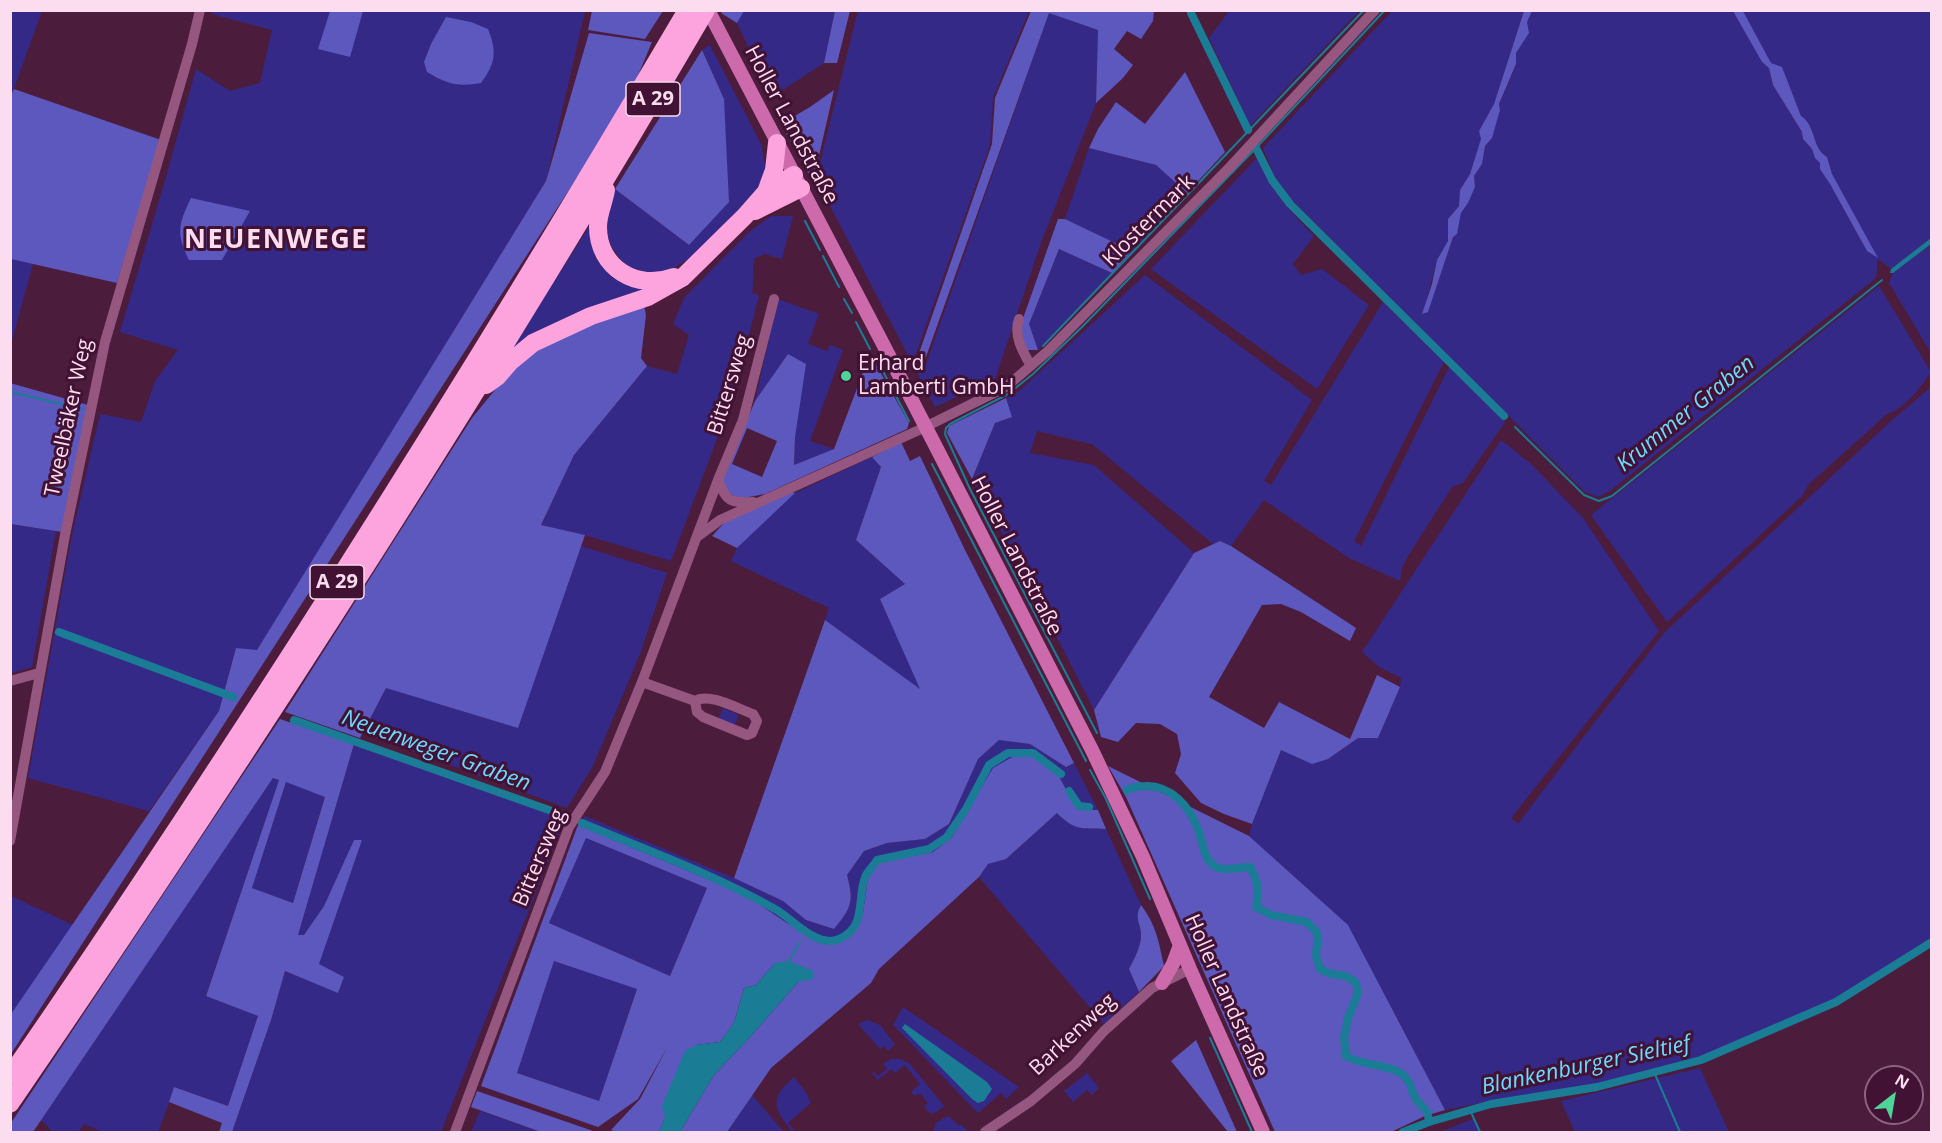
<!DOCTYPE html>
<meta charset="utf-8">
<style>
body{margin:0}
#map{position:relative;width:1942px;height:1143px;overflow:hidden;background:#4c1c3d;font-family:"Open Sans",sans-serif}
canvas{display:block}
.frame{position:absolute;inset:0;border:12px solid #fcdcef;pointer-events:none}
.north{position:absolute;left:1864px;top:1065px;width:60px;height:60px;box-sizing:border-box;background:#411233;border:2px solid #8c637e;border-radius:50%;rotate:31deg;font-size:16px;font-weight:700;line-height:24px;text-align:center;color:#fcdcef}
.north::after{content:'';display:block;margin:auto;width:21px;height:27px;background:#4ed399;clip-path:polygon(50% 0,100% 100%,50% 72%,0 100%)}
</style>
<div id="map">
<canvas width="1942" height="1143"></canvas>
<div class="frame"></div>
<div class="north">N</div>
</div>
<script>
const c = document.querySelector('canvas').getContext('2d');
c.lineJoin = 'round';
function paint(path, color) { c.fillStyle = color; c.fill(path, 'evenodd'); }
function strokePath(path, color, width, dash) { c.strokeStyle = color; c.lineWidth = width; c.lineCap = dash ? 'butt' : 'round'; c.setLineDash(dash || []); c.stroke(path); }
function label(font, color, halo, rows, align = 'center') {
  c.font = font + ' "Open Sans",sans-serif'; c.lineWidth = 6; c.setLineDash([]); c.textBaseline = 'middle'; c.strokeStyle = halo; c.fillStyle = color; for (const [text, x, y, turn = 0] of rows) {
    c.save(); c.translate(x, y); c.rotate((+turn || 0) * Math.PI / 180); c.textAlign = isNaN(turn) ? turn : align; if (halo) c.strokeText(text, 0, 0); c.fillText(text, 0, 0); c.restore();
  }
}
const green = new Path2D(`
 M11,10L42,11L11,97L10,11Z
 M213,11H330L319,48L349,57L363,11H585L546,181L257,651L236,648L219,711L149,811L28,778L72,535L100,414L141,422L155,381L178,350L120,332L162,191L196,69L230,91L260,83L272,30L212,14Z
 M744,11H835L824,63L772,97L737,23Z
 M858,11H1029L993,98L990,145L914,359L923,373L1049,12L1098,29L1096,103L1042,240L995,379L935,407L816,179Z
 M1229,11V10L1359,11L1250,126L1209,38Z
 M1392,11H1524L1494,104L1479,131L1482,139L1470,174L1460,190L1459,206L1448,219V241L1437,260L1423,314L1428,312L1453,237L1457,233L1461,213L1468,203L1475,187L1474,176L1482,164L1485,146L1492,138L1499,105L1516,65V53L1528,33L1527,22L1532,11H1733L1762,62L1769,68L1773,85L1802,132L1803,139L1812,149L1815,158L1820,163V169L1830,184L1867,251L1877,257L1832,174L1827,157C1812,148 1816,125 1801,116L1782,68L1771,63L1742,11H1931V238L1891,269L1878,259L1876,278L1610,491L1598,497L1585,492L1289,197L1274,175L1263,148Z
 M710,45L761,144L767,175L762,187L698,253L669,271L648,273L626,266L612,248L604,225L615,189L689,245L724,99L702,50Z
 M1089,148L1156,165L1187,193L1132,251L1065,219Z
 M1257,158C1270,190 1291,212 1314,236L1293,264L1301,275L1322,269L1369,305L1317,389L1151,269Z
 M771,216H793L782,259L765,254L755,258C751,271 755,280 752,293L759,295L735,391L671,561L585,535L541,526L574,455L647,366L677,374L689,335L673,324L684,298L749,232Z
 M592,222L596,258L611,277L635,288L655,289L506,358Z
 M1931,244V353L1889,283L1893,273Z
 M1059,249L1112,273L1038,350L1029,324Z
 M11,259L33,264L11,344L10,259Z
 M1145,275L1312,400L1264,481L1271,485L1383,302L1444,362L1354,541L1361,546L1449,367L1505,422L1463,483L1452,487L1408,556L1402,568L1400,581L1349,558L1264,500L1231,546L1220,541L1213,544L1092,444L1037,431L1030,453L1094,465L1194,553L1094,710L1017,559L972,480L995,423L1012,417L1006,398L1019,391Z
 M1879,286L1931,372C1920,388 1906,408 1887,414L1809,484L1802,496L1667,622L1591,515Z
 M778,299L819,314L808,344L827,351L830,345L843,350L810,441L834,449L794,465L795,437L788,354L755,401Z
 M1931,387V938L1839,997L1701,1058L1596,1085L1495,1100L1445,1110L1348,925L1249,836L1252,824L1281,750L1328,759L1358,738H1378L1400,687L1401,678L1379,667L1362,652L1501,440L1531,464L1583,518L1659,631L1511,818L1518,824L1588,731L1664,633L1890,422Z
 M872,457L881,467L856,540L905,584L880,599L921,690L825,620L829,608L731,561L737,548L795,493Z
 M10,524L56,531L32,667L11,673Z
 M581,546L667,573L640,654L593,766L567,808L363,733L386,688L518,727Z
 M723,708L739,715L734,726L718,719Z
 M999,740L1030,744L1066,767L1074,763L1098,810C1070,810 1070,797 1058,775L972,804L952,837L933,852L901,858L868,877L863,913L851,936L838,943H824L787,923L744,894L578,825L585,816L734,878L783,901L806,920L834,929C852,907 854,902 847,875L864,851L887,843L925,839L949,824L978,759Z
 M354,744L565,819L441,1132H232L271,1020L285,971L338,992L344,977L318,964L362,840H354L324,906L304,935H298Z
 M273,778L279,780L206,995L258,1016L228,1106L175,1087L158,1132H103L84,1124L78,1132H53L41,1120Z
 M286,782L325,796L293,903L252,888Z
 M1057,813L1080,828L1106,829L1141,905C1133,920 1142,923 1141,937C1140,949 1134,959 1129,969L1139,992L1104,1024L979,877L988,864L1006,859Z
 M586,838L707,888L670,976L549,923Z
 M11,896L73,925L11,1014Z
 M554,961L637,988L599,1101L517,1073Z
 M903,1007L1019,1087L1006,1099L1001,1093L978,1113L893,1025Z
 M867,1020L880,1025L895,1044L888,1051L884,1046L880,1049L858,1024Z
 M891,1059H900L909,1063L944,1106L935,1113H930L924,1107L928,1103L920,1093L915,1096L911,1092L920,1084L905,1065L895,1073L891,1069L878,1080L872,1073L874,1072L878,1076L887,1069L883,1064Z
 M1700,1068L1729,1132H1575L1561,1101Z
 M1087,1073L1099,1088L1092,1095L1087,1090L1073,1102L1064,1091Z
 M794,1077L807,1094L811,1103L788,1123L796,1132H793C774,1110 768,1099 794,1077Z
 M752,1095L784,1132H727Z
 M480,1111L541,1132H471Z
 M946,1117H950L959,1126L961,1124L968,1132H933L936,1123Z
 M1473,1119L1479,1132H1440Z`);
const forest = new Path2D(`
 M330,11H363L350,57L318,49Z
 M592,11V10L663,11L645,39L588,30Z
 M723,11V10L744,11L737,23L721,13Z
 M835,11H850L837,63H824Z
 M1031,11H1154L1153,21L1141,39L1127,31L1114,49L1133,65L1123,78L1096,103L1098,30L1049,13L922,368L917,359L992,144L995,98Z
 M1524,11H1532L1527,22L1529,33L1516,53V64L1499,104L1500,110L1492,138L1485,146L1482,164L1474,176L1475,187L1468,203L1461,213L1457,234L1453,237L1428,312L1422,314L1432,284L1437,260L1448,241V219L1459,206L1460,190L1470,174L1481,139L1479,131L1494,104Z
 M1733,11H1742L1744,13L1771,63L1782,67L1801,116C1816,125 1812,149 1827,157L1832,174L1878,258L1867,251L1830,184L1820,169V163L1815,158L1812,149L1803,139L1802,132L1773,85L1769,68L1762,62Z
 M446,17L471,22L488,29C497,52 496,63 481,83C457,87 447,84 427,72L424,62L431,44Z
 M589,33L652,42L629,97L11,1054V1014L219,711L236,648L257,650L546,181Z
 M702,50L724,99L729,202L689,245L615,189Z
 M1185,72L1225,152L1187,193L1156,165L1089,148L1098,129L1116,102L1145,124Z
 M14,89L161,140L117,283L11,259L10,97Z
 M834,90L813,182L781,124L810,107Z
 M191,198L250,211L222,260H189C176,233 178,225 191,198Z
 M1058,219H1065L1132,251L1112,273L1059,249L1029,324L1038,350H1026L1020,327Z
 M644,305L646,315L641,358L647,366L574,455L541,525L585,535L518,728L386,688L360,738L285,712L472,418L522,357L572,331Z
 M788,354L806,364L795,437L794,465L834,449L870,354L909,423L907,429L765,494L738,499L726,490L722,481L755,401ZM747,428L777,441L762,477L732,464Z
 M10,383L88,405L62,532L11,524Z
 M1006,398L1012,417L995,423L972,479L947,433L949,426Z
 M901,442L910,461L920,456L965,550L1074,763L1066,767L1030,744L999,740L978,759L949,824L925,839L887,843L864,851L847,875C854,902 852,907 834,929L806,920L783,901L734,878L825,620L920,689L880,599L905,584L856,540L881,467L872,457Z
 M792,492L795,493L737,548L712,536L725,522Z
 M1220,541L1231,546L1356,628L1350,641L1301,612L1281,604L1262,605L1209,697L1264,728L1279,702L1350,739L1377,675L1400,687L1378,738H1358L1328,759L1312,764L1281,750L1252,824L1224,814L1201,803L1175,773L1181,754L1177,734L1160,724L1136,723L1118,742L1101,737L1094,710L1194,553Z
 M280,719L354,744L298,935H304L324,906L354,840H362L319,964L344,977L338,993L285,971L271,1020L232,1132H219L222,1123L169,1102L174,1087L228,1106L258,1016L206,996L279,780L273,778L33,1132H11V1123ZM286,782L325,797L293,903L252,888Z
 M1014,756H1032L1058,775L1076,807L1085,810H1098L1106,829C1081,828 1075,831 1057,813L1006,859L988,864L979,877L879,969L871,983L771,1068L727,1132H680L714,1075L752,1035L798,982L775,963L756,985L744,988L734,1023L720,1042L696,1045L659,1132H616L611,1130L640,1099L668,1046L638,1099L598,1127L481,1086L578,825L744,894L787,923L824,943H838L851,936L863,913L868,877L880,862L933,852L952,837L993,768ZM586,838L707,888L670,976L549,923ZM554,961L637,989L599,1101L517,1073Z
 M1108,766L1249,836L1348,925L1445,1110L1425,1116L1391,1132H1275L1126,797Z
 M1141,905C1156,925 1159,942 1164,966L1139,992L1129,969C1134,959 1140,949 1141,937C1142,923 1133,920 1141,905Z
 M1196,1040L1237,1132H1228L1171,1061Z
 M477,1091L596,1132H541L471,1107Z`);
const water = new Path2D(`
 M1931,238V244L1893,273H1890L1891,269Z
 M789,961L813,971V979L798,982L752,1035L714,1075L680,1132H659L665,1117L662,1106L685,1051L696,1045L720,1042L734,1023L744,988L756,985L775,963Z
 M905,1024L987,1082L992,1089L984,1101L978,1103L972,1099L902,1028Z`);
const stream = new Path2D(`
 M805,221L820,250
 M823,256L839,287
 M844,299L852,313
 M856,322L870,349
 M1043,346L1364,10
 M875,356L909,421
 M10,392L83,409
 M1515,427L1584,495L1599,501L1612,496L1882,280
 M932,464L1086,761
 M1097,733L970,489L945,434L946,428L950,424L1008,394L1033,374L1081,328L1256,148L1385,10
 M1090,770L1106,799L1150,899
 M789,961L800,942
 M1210,1038L1252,1132
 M1654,1072L1680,1132
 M1470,1110L1480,1132`);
const canal = new Path2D(`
 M1191,13L1248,130
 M1256,148L1272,180L1290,204L1504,416
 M59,632L233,697
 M294,720L566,816
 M1127,790C1132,788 1139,786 1145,786C1171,785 1189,806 1198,829C1203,842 1203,862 1218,868C1226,871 1241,867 1250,867C1258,881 1260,891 1256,907L1271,915L1307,922L1318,934L1316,956L1320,969L1331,974L1346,976L1356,983L1358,993L1348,1018L1344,1038L1346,1056C1361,1066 1396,1064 1406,1078C1411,1084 1412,1092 1416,1099C1423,1110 1428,1107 1429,1122
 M1069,791L1079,806L1089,807
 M582,823C646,850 714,874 775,909C792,918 817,949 839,939C868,927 856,896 866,875C869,870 874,865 877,860L929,849L947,837L966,809L989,765L1008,753H1033L1061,774
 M1403,1132L1429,1122L1491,1104L1597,1087L1701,1060L1836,1002L1932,942`);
const street = new Path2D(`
 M1019,319C1013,335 1023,352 1031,366
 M718,480C726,502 731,503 753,502
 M697,537L720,520L919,430L1006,387L1048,351L1230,167L1375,10
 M10,681L39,673
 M642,682L695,701C709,692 738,709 753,714L757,721L752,733L747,735L703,717L697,712L695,701
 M10,841L65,535L105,342L192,44L200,10
 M455,1132L569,827L605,772L642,682L718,480L743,420L774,299
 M985,1132L1031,1101L1075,1064L1104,1031L1152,988L1190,969`);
const secondary = new Path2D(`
 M708,10L883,344L1092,750L1143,857L1190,969L1263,1132
 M1162,983L1173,964L1180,945`);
const highway = new Path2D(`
 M606,190C604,203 598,213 598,227C598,268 637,291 674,277
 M766,192L774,170L777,143
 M755,211L801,188
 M486,385L497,377L510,362L533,343L591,316L648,297L682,278L745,216L766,192L794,175
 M10,1076C249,729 473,373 687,10
 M10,1104C254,747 488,383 706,10`);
const markers = [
 [846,376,6,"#4ed399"]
];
const shields = [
 [653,99,54],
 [337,582,54]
];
const shieldNames = [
 ["A 29",653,99],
 ["A 29",337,582]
];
const streetNames = [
 ["Holler Landstraße",791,125,62],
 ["Klostermark",1149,221,-45],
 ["Bittersweg",730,385,-73],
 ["Tweelbäker Weg",69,418,-78],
 ["Holler Landstraße",1016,556,63],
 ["Bittersweg",540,858,-67],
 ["Holler Landstraße",1226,996,66],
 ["Barkenweg",1073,1035,-43]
];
const poiNames = [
 ["Erhard",858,364],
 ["Lamberti GmbH",858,388]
];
const waterNames = [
 ["Krummer Graben",1686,414,-39],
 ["Neuenweger Graben",436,751,20],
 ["Blankenburger Sieltief",1586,1066,-12]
];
const districtNames = [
 ["NEUENWEGE",276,240]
];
paint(green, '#352987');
paint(forest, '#5c58bd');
paint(water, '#1b7c96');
strokePath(stream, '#1b7c96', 2);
strokePath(canal, '#1b7c96', 8);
strokePath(street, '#955780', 10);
strokePath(secondary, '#cc6aac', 14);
strokePath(highway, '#fda3dd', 18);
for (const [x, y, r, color] of markers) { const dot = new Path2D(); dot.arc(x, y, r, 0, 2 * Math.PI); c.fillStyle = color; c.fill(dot); strokePath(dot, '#411233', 2); }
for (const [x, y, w] of shields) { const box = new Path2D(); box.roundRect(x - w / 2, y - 17, w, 34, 4.5); c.fillStyle = '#411233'; c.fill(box); strokePath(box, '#fcdcef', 1.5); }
label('bold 20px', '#fcdcef', null, shieldNames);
label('21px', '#fcdcef', '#411233', streetNames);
label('21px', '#fcdcef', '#411233', poiNames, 'left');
label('italic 22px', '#6ddafd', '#411233', waterNames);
c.letterSpacing = '1.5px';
label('bold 27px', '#fcdcef', '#411233', districtNames);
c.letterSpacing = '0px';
</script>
